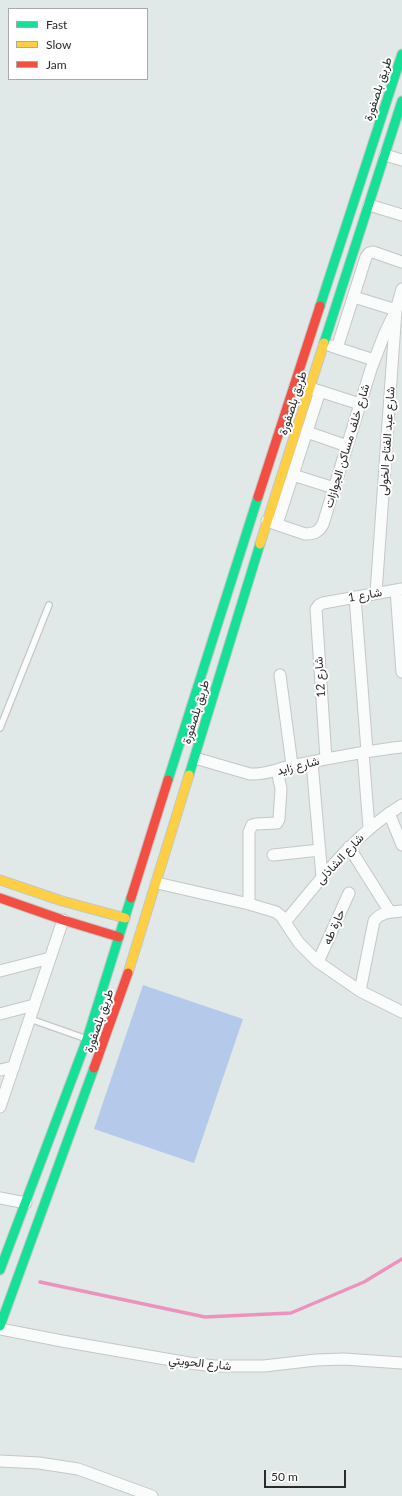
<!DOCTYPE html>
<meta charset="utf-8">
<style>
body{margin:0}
#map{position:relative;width:402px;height:1496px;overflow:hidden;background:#e0e9e7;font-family:Lato,sans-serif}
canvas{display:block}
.legend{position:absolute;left:8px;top:8px;width:140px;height:72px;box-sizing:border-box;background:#fff;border:1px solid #aaa;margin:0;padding:5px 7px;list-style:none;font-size:12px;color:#2a2a2a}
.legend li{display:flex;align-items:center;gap:8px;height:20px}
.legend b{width:20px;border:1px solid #aaa}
.scale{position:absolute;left:264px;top:1470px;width:82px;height:18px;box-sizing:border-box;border:2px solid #2a2a2a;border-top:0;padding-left:5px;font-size:12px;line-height:14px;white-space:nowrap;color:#2a2a2a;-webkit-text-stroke:3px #fff;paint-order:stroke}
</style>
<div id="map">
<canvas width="402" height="1496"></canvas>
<ul class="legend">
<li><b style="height:5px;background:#16e098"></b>Fast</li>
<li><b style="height:5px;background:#ffcf43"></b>Slow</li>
<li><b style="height:5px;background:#f24e42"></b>Jam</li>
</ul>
<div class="scale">50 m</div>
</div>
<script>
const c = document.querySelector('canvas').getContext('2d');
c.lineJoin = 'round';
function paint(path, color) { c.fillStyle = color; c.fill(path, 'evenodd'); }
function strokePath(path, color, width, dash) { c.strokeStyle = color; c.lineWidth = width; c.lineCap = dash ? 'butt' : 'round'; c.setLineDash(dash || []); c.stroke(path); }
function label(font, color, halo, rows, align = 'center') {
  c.font = font + ' Lato,Vazirmatn,sans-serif'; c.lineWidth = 4; c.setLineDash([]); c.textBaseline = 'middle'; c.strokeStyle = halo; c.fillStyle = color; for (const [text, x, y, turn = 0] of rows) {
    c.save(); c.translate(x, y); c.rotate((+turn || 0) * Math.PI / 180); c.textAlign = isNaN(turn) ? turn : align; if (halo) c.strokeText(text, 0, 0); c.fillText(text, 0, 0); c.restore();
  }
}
const pitch = new Path2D(`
 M143,985L243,1019L194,1163L94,1129Z`);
const stream = new Path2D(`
 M40,1282L205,1317L291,1313L364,1282L402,1259`);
const lane = new Path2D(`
 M0,728L49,605
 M30,1019L84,1038`);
const street = new Path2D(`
 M385,155L402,160
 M369,205L402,215
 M331,346L374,360
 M337,348L366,257L369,253L373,252L402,262
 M313,389L360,404
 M307,432L347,446
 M293,475L334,488
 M267,521L305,534C314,534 319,532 323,524L371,369L384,335L396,310L354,297
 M277,524L320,391
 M396,590L402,672
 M376,593L396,310L402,289
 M355,597L367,751
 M280,675L292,765
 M363,752L369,828
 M195,758L250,774C267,775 279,768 295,765C331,758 366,751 402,747
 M326,759L316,609L319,605L323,603L402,589
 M312,762L322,877
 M389,813L402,845
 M349,847L390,912
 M273,855L320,850
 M157,883L249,904L276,912L281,916L299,943L318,962L360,991L402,1012
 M249,904V832L252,825L256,824L277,823L279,819L281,789L277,770
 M285,922C321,879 354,834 402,805
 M318,962L349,893
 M0,971L50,958
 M360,991L374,921C381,912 391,912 402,911
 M0,1014L34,1005
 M0,1070L14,1067
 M0,1107L63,920
 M0,1198L26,1203
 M0,1329L62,1341L189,1363L214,1366H264L316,1360L344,1359L402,1363
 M0,1461L39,1463L78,1469L152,1496`);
const fast = new Path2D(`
 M320,306L402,54
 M324,343L402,101
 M189,775L260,544
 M168,780L258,497
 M0,1270L87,1039L131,898
 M0,1326L94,1068`);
const slow = new Path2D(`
 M260,544L324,343
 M0,880L62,901L125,918
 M128,973L189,775`);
const jam = new Path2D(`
 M258,497L320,306
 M0,898L63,920L119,937
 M131,898L168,780
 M94,1068L128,973`);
const streetNames = [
 ["طريق بلصفورة",378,89,-72],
 ["طريق بلصفورة",293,403,-72],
 ["شارع عبد الفتاح الخولى",387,441,-86],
 ["شارع خلف مساكن الجوازات",347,446,-73],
 ["شارع 1",365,595,-10],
 ["شارع 12",320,677,-94],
 ["طريق بلصفورة",196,712,-73],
 ["شارع زايد",298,766,-14],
 ["شارع الشاذلى",340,859,-47],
 ["حارة طه",334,927,-66],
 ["طريق بلصفورة",99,1021,-71],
 ["شارع الحويتي",200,1363,6]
];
paint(pitch, '#b5c9ea');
strokePath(stream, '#ed92be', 3.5);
strokePath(lane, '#c5c6c6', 8);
strokePath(street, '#c5c6c6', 13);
strokePath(fast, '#c5c6c6', 11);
strokePath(slow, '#c5c6c6', 11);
strokePath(jam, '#c5c6c6', 11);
strokePath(lane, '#fafcfb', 5.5);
strokePath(street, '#fafcfb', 11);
strokePath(fast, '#16e098', 9);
strokePath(slow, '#ffcf43', 9);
strokePath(jam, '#f24e42', 9);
label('12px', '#2a2a2a', '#fff', streetNames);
</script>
